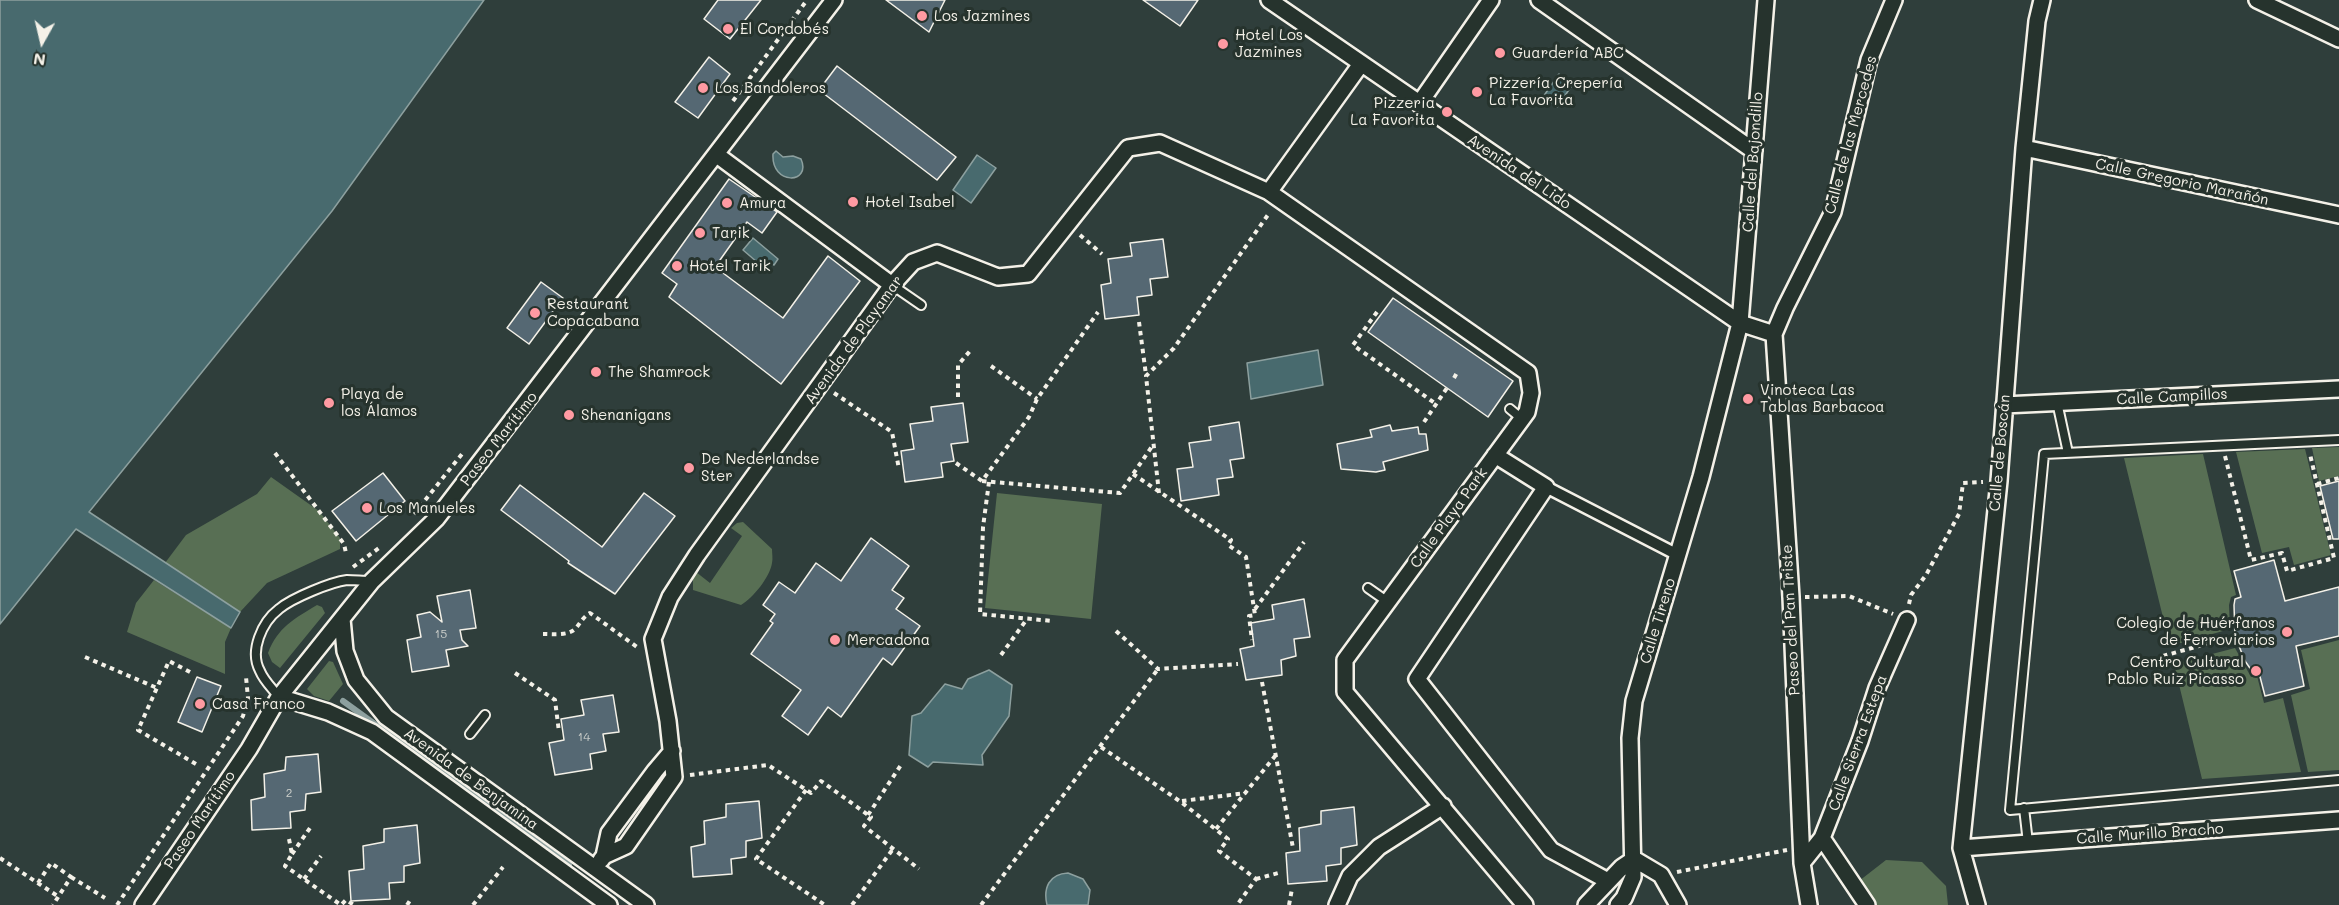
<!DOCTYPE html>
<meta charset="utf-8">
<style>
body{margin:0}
#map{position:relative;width:2339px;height:905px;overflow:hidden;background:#2f3e3b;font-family:Mali,sans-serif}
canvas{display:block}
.north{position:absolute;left:12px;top:12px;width:60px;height:60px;-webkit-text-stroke:4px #26332d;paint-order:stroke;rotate:188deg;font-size:16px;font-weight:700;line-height:24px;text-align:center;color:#f4f1e8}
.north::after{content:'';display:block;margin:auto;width:21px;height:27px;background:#f4f1e8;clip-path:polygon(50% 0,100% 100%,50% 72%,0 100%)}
</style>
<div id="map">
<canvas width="2339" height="905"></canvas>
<div class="north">N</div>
</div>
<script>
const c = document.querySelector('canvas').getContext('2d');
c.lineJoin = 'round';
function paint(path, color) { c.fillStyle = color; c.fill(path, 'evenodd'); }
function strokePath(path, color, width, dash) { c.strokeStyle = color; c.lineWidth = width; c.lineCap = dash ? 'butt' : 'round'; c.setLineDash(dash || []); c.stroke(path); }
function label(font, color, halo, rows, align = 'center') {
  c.font = font + ' Mali,sans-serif'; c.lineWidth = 6; c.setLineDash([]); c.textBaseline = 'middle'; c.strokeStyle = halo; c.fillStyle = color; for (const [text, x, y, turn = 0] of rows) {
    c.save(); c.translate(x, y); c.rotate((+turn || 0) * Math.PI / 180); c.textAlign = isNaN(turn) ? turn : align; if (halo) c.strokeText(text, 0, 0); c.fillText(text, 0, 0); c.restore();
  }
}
const green = new Path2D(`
 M2339,447V476L2319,481L2312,448Z
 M2305,449L2331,555L2294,565L2289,547L2262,553L2236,452Z
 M2203,454L2236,595L2231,597L2229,605L2230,629L2170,646L2124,458Z
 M271,477L319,511L340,538V549L267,583L240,612L165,563L186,535L257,494Z
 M997,493L1102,504L1091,619L985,608Z
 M743,522L772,549C772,553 773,559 772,563C770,577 753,598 741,605L693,590V577L696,572L710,583L742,536L731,528L737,523Z
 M154,580L231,628L225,642V674L127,632L136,603Z
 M317,605L322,607L325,613L280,668L272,662L268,653C278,627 294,619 317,605Z
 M2339,640V770L2308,772L2291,695L2310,689L2301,650Z
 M2235,648L2251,677L2257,676L2264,703L2283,698L2301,772L2202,779L2174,664Z
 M329,661L333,662L343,684L329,701L314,696L307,689Z
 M1886,860L1922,862L1946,886L1948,905H1876L1859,881Z`);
const water = new Path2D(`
 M0,0H484L332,211L89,512L240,612L231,628L76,529L0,624Z
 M1559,74L1573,84L1557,107L1543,97Z
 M776,151L783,157L793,156L801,159C812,184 771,186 773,154Z
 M977,155L996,168L971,203L953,190Z
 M753,238L778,259L774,265L769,262L764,268L743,250Z
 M1318,350L1323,385L1251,399L1247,363Z
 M989,670L1012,685L1009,716L982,755L983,765L933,762L928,767L909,755L912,716L921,713L945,684L962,689L968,679Z
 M1068,873L1083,879L1090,890L1088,905H1047C1043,888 1049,874 1068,873Z`);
const stream = new Path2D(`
 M343,701L569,865`);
const building = new Path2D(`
 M718,0H761L730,39L704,19Z
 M886,0H945L929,32Z
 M1143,0H1198L1180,26Z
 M709,57L730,74L698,118L675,102Z
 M837,66L956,157L937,180L819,90Z
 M729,179L777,212L762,233L747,222L715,267L783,318L828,256L860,281L781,384L669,297L677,284L662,273Z
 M1163,239L1168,277L1150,279L1152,295L1137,297L1139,315L1105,319L1101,285L1111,283L1108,259L1132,256L1130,243Z
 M541,282L563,298L529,344L507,328Z
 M1393,298L1513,381L1488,417L1368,332Z
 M963,403L968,442L951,444L954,461L941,463L943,477L905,482L901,451L914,449L910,424L933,421L931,407Z
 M1239,422L1244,458L1230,460L1233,477L1217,479L1219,495L1181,501L1177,469L1193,467L1189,443L1211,440L1209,427Z
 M1390,425L1392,431L1418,427L1419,434H1426L1428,450L1383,462L1385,470L1376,472L1341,469L1337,444L1372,437L1370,430Z
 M383,473L405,501L356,541L332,511Z
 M2339,481V539H2333L2320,486Z
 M520,485L602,547L644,493L675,516L615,594L568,563L569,561L501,510Z
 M871,538L909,566L892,590L904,598L896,609L920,626L892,665L883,658L841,717L828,707L808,735L782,716L801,690L751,654L773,623L770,621L775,614L763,605L779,582L795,593L816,563L841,581Z
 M2274,560L2285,601L2339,587V636L2296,646L2304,686L2265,696L2258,669L2252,671L2245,661L2235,636L2234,605L2235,599L2241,597L2234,571Z
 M470,590L476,628L460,630L462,640L468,646L446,650L449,666L412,672L407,640L421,637L417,615L430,612L442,622L437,596Z
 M1304,599L1310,637L1294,639L1296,656L1281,660L1282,675L1246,680L1240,649L1254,646L1251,623L1274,619L1272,605Z
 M197,677L221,686L202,732L178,722Z
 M613,695L619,732L603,734L606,751L590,754L592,769L555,775L549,743L564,740L561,719L584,715L581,700Z
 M318,754L321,792L306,794L305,810L290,812L291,828L252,830L251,800L265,797L264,774L285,770L286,757Z
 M759,801L762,838L746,841V857L731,859L732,874L693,877L691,847L705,844L704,821L726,817V804Z
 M1354,807L1357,845L1341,848V864L1326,866L1327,881L1288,884L1286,853L1300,851L1299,828L1321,824V811Z
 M417,825L420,863L404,866V882L389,883L390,899L351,901L349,871L364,869L363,846L384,842V829Z`);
const path = new Path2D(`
 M733,101L807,0
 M1080,235L1102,254
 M1377,312L1353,345L1436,404
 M1139,322L1146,375
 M991,366L1037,399
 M1454,378L1458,371
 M834,393L892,432L899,469
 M958,397V365L970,351
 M1424,422L1447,388
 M275,453L344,544L346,553
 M2225,456L2251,560L2282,553L2287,571L2334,558L2310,454
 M956,463L982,481L1029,417L1037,399L1098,312
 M1133,474L1231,540L1228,545L1246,557L1255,615L1249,616L1252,640
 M982,481L1120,493L1153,445
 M989,482L983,527L980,614L1052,621
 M2317,484L2339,478
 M1159,493L1146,376L1174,348L1270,212
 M414,514L462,454
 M353,567L379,548
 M1805,597L1849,596L1893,614
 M1909,604L1911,595L1926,575L1959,514L1963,483L1983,482
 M1255,609L1304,542
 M1116,631L1158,669L1238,664
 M543,634C554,634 569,636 576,628C581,622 583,617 590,613L637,647
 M1001,655L1027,619
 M2163,656L2235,636
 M85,657L157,688
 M190,672L169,661L138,730L196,764
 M515,673L555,700L559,732
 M1262,682L1293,848
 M1101,747L1181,802L1228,839L1219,851L1256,879L1237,905
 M690,775L768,765L811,793L821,781L871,817L864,826L919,869
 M806,790L756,859L825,905
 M1182,801L1246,793
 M868,815L901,765
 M1216,829L1276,755
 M289,839L292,854L285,866L341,905L346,900L354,905
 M292,854L312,825
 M0,858L59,897
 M1677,872L1787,850
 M71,877L105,898
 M304,879L321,856
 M1256,879L1282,872
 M38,883L51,863L71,877L53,905
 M117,905L243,716L248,698L246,677
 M407,905L411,899
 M473,905L503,867
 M852,905L893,849
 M981,905L1158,669
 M1289,905L1292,889`);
const service = new Path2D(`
 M892,285L921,305
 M2057,402L2068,453
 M1510,409L1522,419
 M2339,440L2044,454L2010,810L2339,780
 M1368,588L1388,602
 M279,697C273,689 264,681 260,671C249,651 262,622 279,609C292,598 331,582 347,580C355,580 363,581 371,581
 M470,734L485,715
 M2024,808L2028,843`);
const pedestrian = new Path2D(`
 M1546,487L1678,555`);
const minor = new Path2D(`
 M1269,0L1740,323L1774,334
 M1539,0L1754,151
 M2257,0L2339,39
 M1419,104L1491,0
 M2024,148L2339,215
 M717,155L892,285
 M1269,192L1528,373L1531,393L1527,412L1345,660V692L1525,905
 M2004,405L2339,389
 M1495,455L1546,487L1417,679L1551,850L1608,881
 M342,619L345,651L356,680L386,717L646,905
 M279,697L328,712L372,732L609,905
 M1822,838L1867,905
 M1961,848L2339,820
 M604,856L626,846L674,777L668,721L653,639L670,597L697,555L892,285L913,262L937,253L998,277L1028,274L1128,148L1160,143L1269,192L1361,64
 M1634,859L1661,875L1678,905
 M601,860L604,856L609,833L655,771L672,751
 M1802,863L1822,838L1860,741L1877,688L1907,620
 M143,905L249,749L279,697L372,581L437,518L834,0
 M1337,905L1350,876L1379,847L1443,806
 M1586,905L1622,867L1634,859
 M1618,905L1624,898L1633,877L1630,738L1634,701L1701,477L1740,323L1766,0
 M1809,905L1802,863L1791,597L1774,334L1785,308L1833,212L1869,60L1894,0
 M1977,905L1961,848L1999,481L2024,148L2037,21L2042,0`);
const markers = [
 [922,16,6,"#ff9aa2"],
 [728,29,6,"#ff9aa2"],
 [1223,44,6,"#ff9aa2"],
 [1500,53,6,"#ff9aa2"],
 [703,88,6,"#ff9aa2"],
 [1477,92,6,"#ff9aa2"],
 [1447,112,6,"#ff9aa2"],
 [853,202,6,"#ff9aa2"],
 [727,203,6,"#ff9aa2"],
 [700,233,6,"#ff9aa2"],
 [677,266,6,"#ff9aa2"],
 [535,313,6,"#ff9aa2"],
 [596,372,6,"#ff9aa2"],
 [1748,399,6,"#ff9aa2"],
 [329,403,6,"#ff9aa2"],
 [569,415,6,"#ff9aa2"],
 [689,468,6,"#ff9aa2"],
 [367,508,6,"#ff9aa2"],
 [2287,632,6,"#ff9aa2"],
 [835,640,6,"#ff9aa2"],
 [2256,671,6,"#ff9aa2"],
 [200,704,6,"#ff9aa2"]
];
const numberNames = [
 ["15",441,634],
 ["14",584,737],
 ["2",289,793]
];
const poiNames = [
 ["Los Jazmines",934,16],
 ["El Cordobés",740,29],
 ["Hotel Los",1235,35],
 ["Jazmines",1235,52],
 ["Guardería ABC",1512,53],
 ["Pizzería Crepería",1489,83],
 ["La Favorita",1489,100],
 ["Los Bandoleros",715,88],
 ["Pizzeria",1435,103,"right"],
 ["La Favorita",1435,120,"right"],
 ["Hotel Isabel",865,202],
 ["Amura",739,203],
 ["Tarik",712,233],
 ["Hotel Tarik",689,266],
 ["Restaurant",547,304],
 ["Copacabana",547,321],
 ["The Shamrock",608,372],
 ["Vinoteca Las",1760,390],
 ["Tablas Barbacoa",1760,407],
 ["Playa de",341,394],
 ["los Álamos",341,411],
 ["Shenanigans",581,415],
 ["De Nederlandse",701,459],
 ["Ster",701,476],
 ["Los Manueles",379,508],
 ["Colegio de Huérfanos",2275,623,"right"],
 ["de Ferroviarios",2275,640,"right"],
 ["Mercadona",847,640],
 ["Centro Cultural",2244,662,"right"],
 ["Pablo Ruiz Picasso",2244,679,"right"],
 ["Casa Franco",212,704]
];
const streetNames = [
 ["Calle de las Mercedes",1851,135,-75],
 ["Calle del Bajondillo",1753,162,-86],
 ["Avenida del Lido",1519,172,34],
 ["Calle Gregorio Marañón",2182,182,12],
 ["Avenida de Playamar",854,340,-54],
 ["Calle Campillos",2172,397,-3],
 ["Paseo Marítimo",499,439,-52],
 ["Calle de Boscán",2000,453,-85],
 ["Calle Playa Park",1449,518,-54],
 ["Paseo del Pan Triste",1791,620,-93],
 ["Calle Tireno",1658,621,-73],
 ["Calle Sierra Estepa",1858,743,-70],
 ["Avenida de Benjamina",471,779,36],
 ["Paseo Marítimo",200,820,-56],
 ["Calle Murillo Bracho",2150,834,-4]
];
paint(green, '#586f54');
paint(water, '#486a6e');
strokePath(water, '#8da09f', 1.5);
strokePath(stream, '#8da09f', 6);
paint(building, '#556873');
strokePath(building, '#f4f1e8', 1.5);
strokePath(service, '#f4f1e8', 12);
strokePath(pedestrian, '#f4f1e8', 15);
strokePath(minor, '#f4f1e8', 20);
strokePath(path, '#f4f1e8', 4, [4.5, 4.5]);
strokePath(service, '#26332d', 8);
strokePath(pedestrian, '#26332d', 10);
strokePath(minor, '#26332d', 15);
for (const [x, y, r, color] of markers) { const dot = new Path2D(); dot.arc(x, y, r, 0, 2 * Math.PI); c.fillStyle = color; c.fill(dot); strokePath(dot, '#26332d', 2); }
label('12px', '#cccfcb', null, numberNames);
label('15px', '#f4f1e8', '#26332d', poiNames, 'left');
label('15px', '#f4f1e8', '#26332d', streetNames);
</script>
